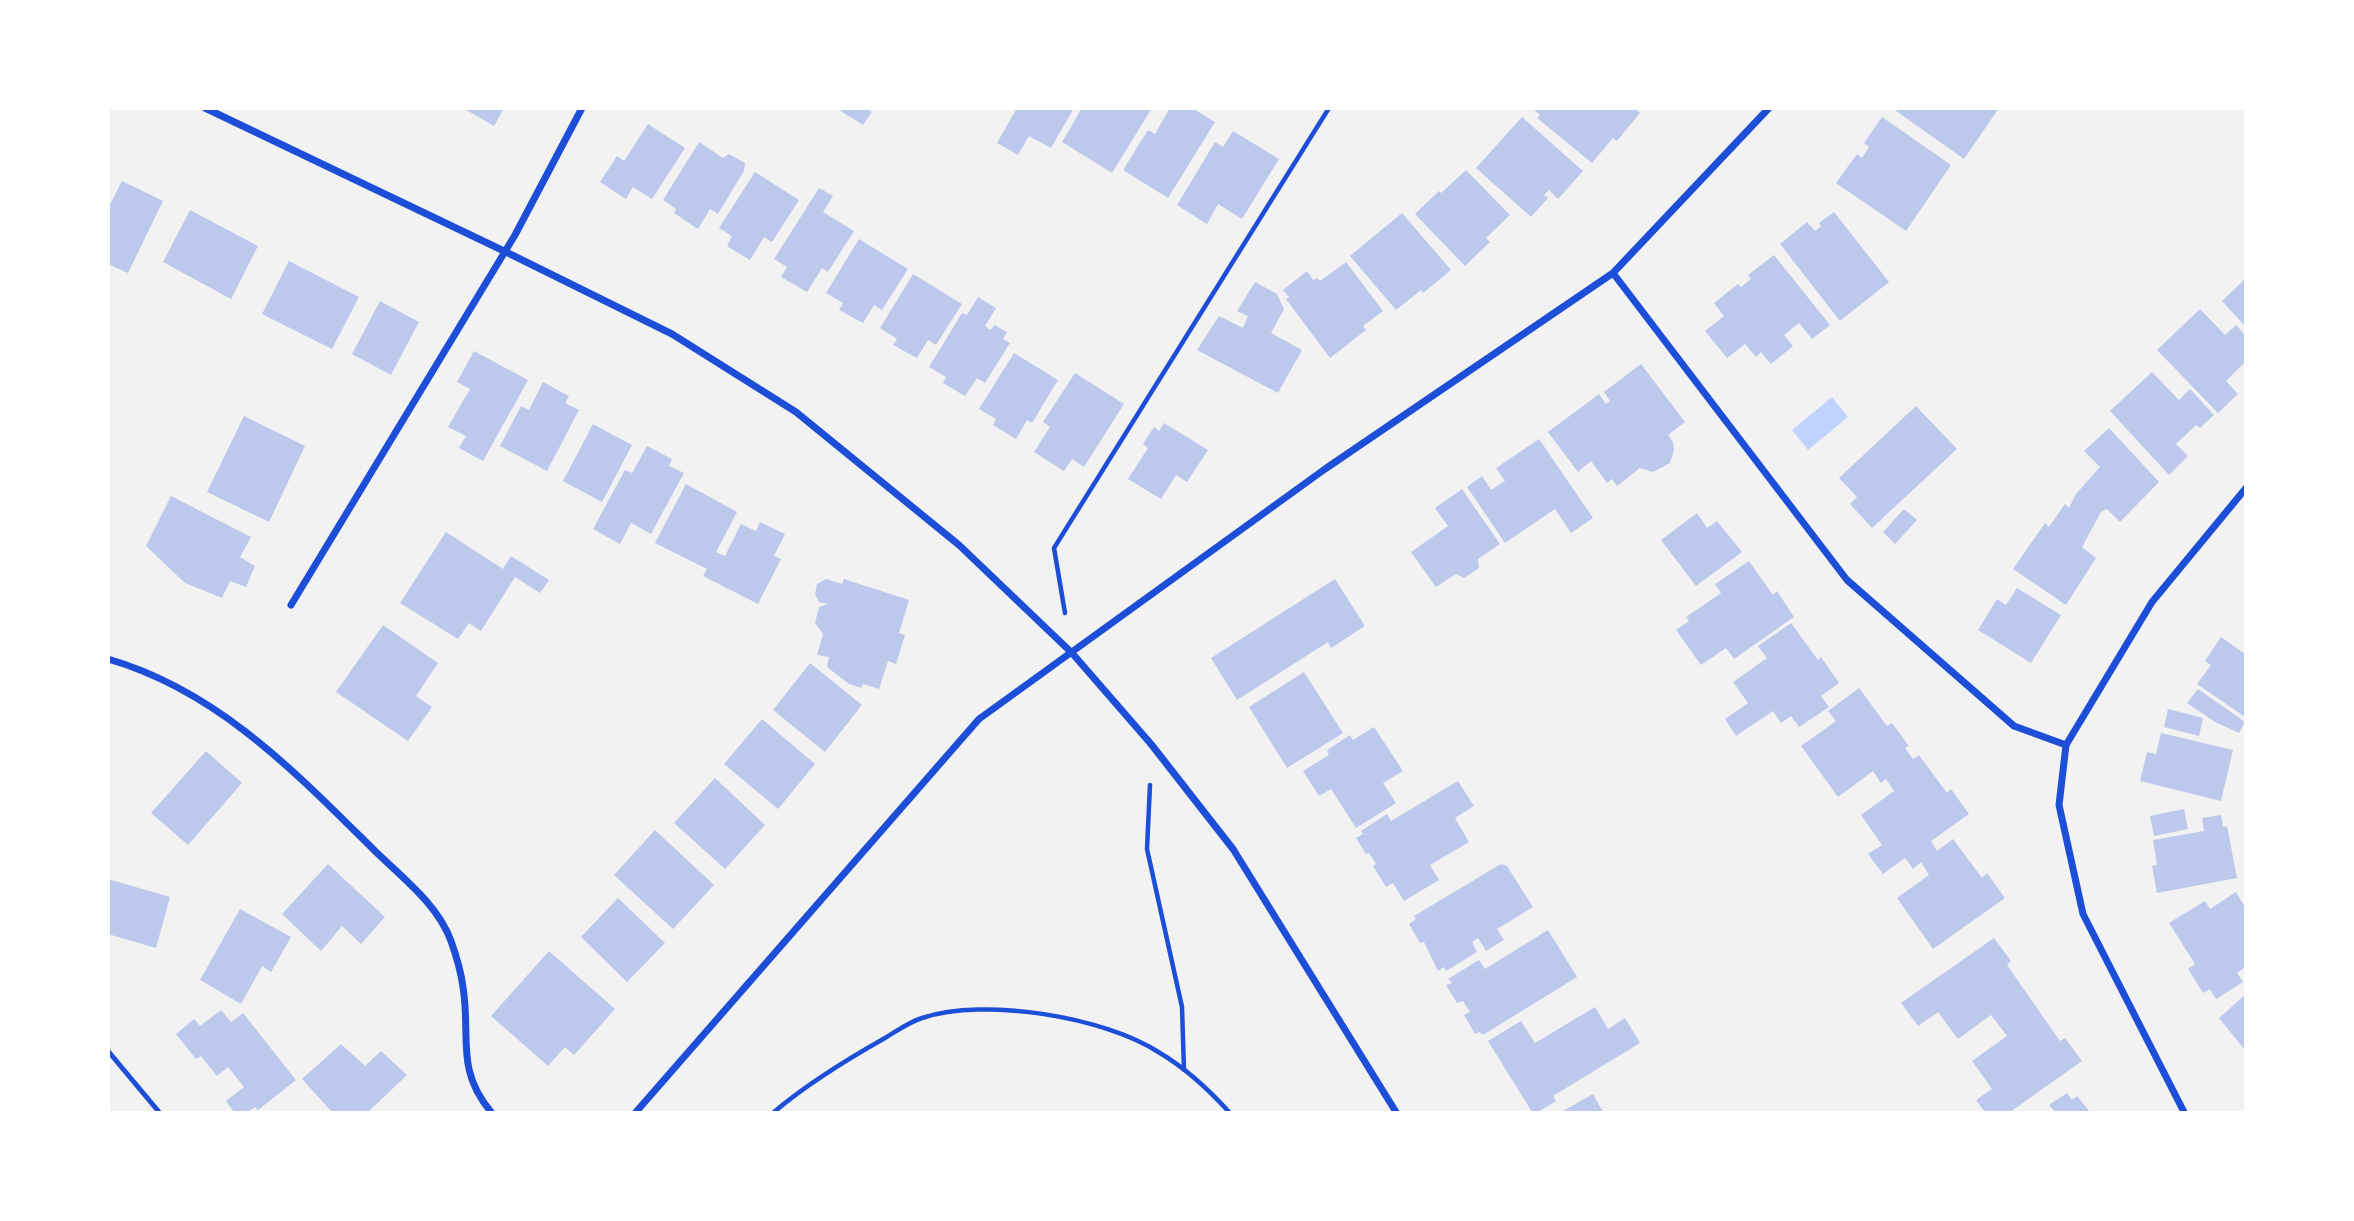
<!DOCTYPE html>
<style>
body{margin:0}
#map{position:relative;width:2354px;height:1221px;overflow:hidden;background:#f2f2f2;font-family:"Asap Condensed",sans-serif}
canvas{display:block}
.frame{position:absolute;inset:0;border:110px solid #fff;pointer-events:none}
</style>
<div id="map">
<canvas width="2354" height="1221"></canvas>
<div class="frame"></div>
</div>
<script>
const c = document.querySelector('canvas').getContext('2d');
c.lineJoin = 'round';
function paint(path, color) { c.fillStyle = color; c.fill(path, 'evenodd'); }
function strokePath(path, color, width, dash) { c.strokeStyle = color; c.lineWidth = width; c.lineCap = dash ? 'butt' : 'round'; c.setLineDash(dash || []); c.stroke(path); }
const water = new Path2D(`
 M1832,397L1848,417L1808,450L1792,430Z`);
const building = new Path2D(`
 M463,108H504L494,126Z
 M836,108H866L872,112L863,125Z
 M1017,108H1074L1051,148L1029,136L1018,155L997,143Z
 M1082,108H1152L1112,173L1062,142Z
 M1170,108H1192L1215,122L1168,198L1123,170L1148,130L1155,134Z
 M1532,108H1634L1640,113L1617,141L1613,138L1592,163L1537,118L1540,115Z
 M1892,108H1999L1964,159Z
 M1522,117L1583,171L1558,199L1549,190L1544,195L1548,198L1531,217L1476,168Z
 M1882,117L1951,165L1906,231L1836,183L1857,154L1862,158L1869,147L1864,143Z
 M648,124L685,148L652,199L633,187L626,199L600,182L617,156L624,161Z
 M1233,131L1279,159L1242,219L1218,204L1207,224L1177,205L1215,142L1223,147Z
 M699,142L723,158L729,154L745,163L744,171L718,214L710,209L698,229L674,213L676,209L663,200Z
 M1466,170L1510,215L1486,238L1490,242L1465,266L1415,214L1439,191L1441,193Z
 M755,172L799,200L772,242L764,237L750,260L727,246L732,236L719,228Z
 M122,181L163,201L128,273L108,264V208Z
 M819,188L833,196L823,212L854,231L828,272L822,268L807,292L781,277L787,267L774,259Z
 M190,210L258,246L231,299L163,262Z
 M1834,212L1889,282L1840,321L1780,244L1807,222L1815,231L1821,226L1819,223Z
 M1402,213L1451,270L1423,293L1421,290L1396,310L1350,256Z
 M859,239L908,269L882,310L874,305L863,323L839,310L843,303L826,293Z
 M1774,255L1830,325L1812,339L1799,323L1784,335L1793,346L1771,364L1761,352L1756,357L1745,344L1727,358L1705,331L1724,316L1714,303L1738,284L1741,287L1751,279L1748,275Z
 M289,261L359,297L332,349L262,314Z
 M1346,262L1383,311L1363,326L1366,330L1330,358L1286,299L1289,297L1283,290L1307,271L1313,280L1317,278L1320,281Z
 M913,274L962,304L936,345L928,340L917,358L893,345L897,339L880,328Z
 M2245,279V326L2222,301Z
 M1255,282L1277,294L1284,309L1271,333L1302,350L1278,393L1197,350L1219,316L1243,328L1248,316L1237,311Z
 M978,297L996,308L985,326L990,330L995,325L1007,332L1003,339L1010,343L985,383L977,378L965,396L943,383L946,377L929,367L962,313L967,315Z
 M380,301L419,322L391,375L352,354Z
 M2200,309L2225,335L2236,325L2245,335V362L2226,381L2238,394L2218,413L2157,350Z
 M474,351L528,380L483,461L459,448L466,436L448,427L470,389L457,382Z
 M1014,353L1058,380L1032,423L1027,420L1016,439L993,425L996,419L979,409Z
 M1641,364L1685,422L1668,435L1673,442L1674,450L1670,463L1653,472L1640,468L1617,486L1612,479L1607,483L1591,461L1578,472L1548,432L1599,394L1606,404L1610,401L1604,392Z
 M2152,372L2179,400L2190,389L2214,415L2200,428L2196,425L2176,444L2188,456L2169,475L2110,411Z
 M1075,373L1124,404L1084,467L1072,459L1064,471L1034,452L1050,427L1043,422Z
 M543,382L569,396L565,403L579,410L547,471L500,446L521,406L529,410Z
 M1916,406L1957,449L1872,528L1850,504L1857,497L1839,478Z
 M244,416L305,446L269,522L207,492Z
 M1164,423L1208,450L1187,482L1176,475L1161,499L1128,479L1148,448L1143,444L1154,427L1159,431Z
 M593,424L632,445L602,502L563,481Z
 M2109,428L2159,482L2120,522L2107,509L2101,512L2082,547L2096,558L2066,605L2013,569L2045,523L2049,527L2065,504L2069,508L2076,494L2100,467L2084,451Z
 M1539,439L1593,518L1571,533L1555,509L1505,543L1467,487L1482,476L1491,490L1505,481L1496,468Z
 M647,446L672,459L669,466L684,473L651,534L631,523L620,544L593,529L625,470L632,473Z
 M686,484L737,512L716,552L725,556L741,524L756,531L760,522L785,534L774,556L781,559L758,604L703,576L707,569L655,543Z
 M1462,489L1500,544L1478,559L1479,568L1464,578L1456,574L1436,587L1411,552L1448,526L1435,508Z
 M171,496L251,537L240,557L255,566L246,587L230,581L222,598L185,583L146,546Z
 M1904,509L1917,520L1895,544L1883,532Z
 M1697,513L1707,528L1717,521L1742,552L1696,586L1661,540Z
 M446,532L503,569L511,556L549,580L540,593L515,577L481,631L469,623L458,639L400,603Z
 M1749,561L1773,595L1777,591L1794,617L1734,659L1726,648L1701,665L1676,630L1689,621L1686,617L1721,593L1715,584Z
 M826,579L842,584L844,579L909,600L899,633L905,635L896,664L888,661L879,689L863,684L861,688L849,684L827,667L829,657L817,655L823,634L815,623L819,607L828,604L819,602L815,594L817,584Z
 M1335,579L1365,626L1331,648L1328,642L1237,700L1211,658Z
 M2017,588L2061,615L2031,663L1978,630L1997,599L2006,605Z
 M1791,623L1818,660L1821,657L1839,683L1821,696L1829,707L1799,727L1791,716L1781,723L1773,711L1736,736L1725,719L1748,703L1733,682L1767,658L1758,646Z
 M383,625L438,663L416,696L432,707L408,741L336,692Z
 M2221,637L2245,654V717L2197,684L2211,665L2205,661Z
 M810,663L862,705L825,752L773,710Z
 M1304,672L1343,733L1287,768L1249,707Z
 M1859,688L1887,726L1892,723L1909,746L1905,748L1913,759L1919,755L1947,793L1951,789L1969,814L1931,841L1937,851L1953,839L1982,878L1987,873L2005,898L1933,949L1897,898L1929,875L1921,862L1913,869L1905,858L1883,874L1868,854L1882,845L1861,815L1894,791L1886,779L1881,783L1873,771L1838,797L1801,746L1836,721L1828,711Z
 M2198,689L2245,722L2239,733L2215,722L2187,703Z
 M2168,709L2203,718L2199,736L2164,727Z
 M762,719L815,764L778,809L724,764Z
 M1374,727L1403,771L1383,783L1396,803L1356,828L1331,789L1319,796L1303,771L1329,755L1327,750L1350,735L1353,740Z
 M2161,733L2233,750L2221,801L2140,781L2147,752L2156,754Z
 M206,751L242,783L188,845L151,813Z
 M715,778L765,825L725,869L674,823Z
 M1458,781L1474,806L1455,818L1469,842L1430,865L1439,880L1404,901L1393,883L1386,887L1373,866L1376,864L1369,853L1366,854L1356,838L1363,834L1361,831L1387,814L1391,821Z
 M2184,809L2188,829L2154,836L2150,816Z
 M2221,815L2223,827L2227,826L2237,878L2157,893L2152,866L2157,865L2153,840L2204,831L2202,818Z
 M655,830L714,885L673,929L614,875Z
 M328,864L385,917L361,944L342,926L321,951L282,914Z
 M1501,864L1507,866L1533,907L1497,929L1504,940L1486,951L1478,938L1472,942L1477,952L1446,971L1444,967L1438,971L1424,942L1420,943L1409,924L1416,919L1414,916Z
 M108,879L170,897L156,948L108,934Z
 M2236,892L2245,907V967L2237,973L2243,982L2216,999L2210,989L2203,993L2188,969L2195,964L2169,923L2205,901L2210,909Z
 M618,898L665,943L627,982L581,937Z
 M240,909L291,937L271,972L262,966L241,1004L200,980Z
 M1548,930L1577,977L1483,1035L1479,1032L1475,1034L1464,1015L1470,1012L1463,1001L1457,1003L1446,985L1452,983L1448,979L1479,960L1485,969Z
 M1994,938L2011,961L2007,965L2060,1041L2065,1038L2082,1061L2010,1112H1985L1976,1100L1992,1089L1972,1061L2007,1036L1991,1015L1958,1039L1938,1012L1918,1026L1901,1003Z
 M549,951L615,1009L574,1055L565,1047L548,1066L491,1016Z
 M2245,995V1050L2219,1018Z
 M1595,1007L1608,1029L1625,1018L1640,1043L1553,1096L1556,1101L1538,1112H1532L1488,1041L1521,1021L1535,1043Z
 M221,1010L231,1022L243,1013L296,1080L258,1110L255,1107L248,1112H234L226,1101L244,1087L228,1067L217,1076L201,1056L196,1059L176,1034L194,1019L200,1026Z
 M341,1044L365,1066L381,1051L407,1075L368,1112H332L302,1079Z
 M2067,1093L2072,1100L2077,1096L2090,1112H2055L2049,1105Z
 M1593,1094L1603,1112H1561Z`);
const path = new Path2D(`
 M1065,613L1054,548L1329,108
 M1150,785L1147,849L1182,1007L1184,1070
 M774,1112C807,1084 846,1060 885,1038C897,1031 909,1022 922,1018C985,997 1105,1017 1160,1053C1185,1068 1210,1091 1229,1112`);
const service = new Path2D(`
 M108,1051L159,1112`);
const minor = new Path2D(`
 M205,108L504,251L672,334L796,412L959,545L1072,653L1151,744L1233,849L1396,1112
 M1613,273L1847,580L2014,726L2066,745
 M291,605L515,235L582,108
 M108,659C219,691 297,774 376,852C403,878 438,905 451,941C456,955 461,972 463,987C471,1036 455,1069 491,1112
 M636,1112L979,719L1325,469L1613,273L1769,108
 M2184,1112L2083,914L2059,805L2066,745L2152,602L2246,488`);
paint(water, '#bfd3fe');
paint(building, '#bdc9ec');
strokePath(path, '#1d4ed8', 4.5);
strokePath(service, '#1d4ed8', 5);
strokePath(minor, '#1d4ed8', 7);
</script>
